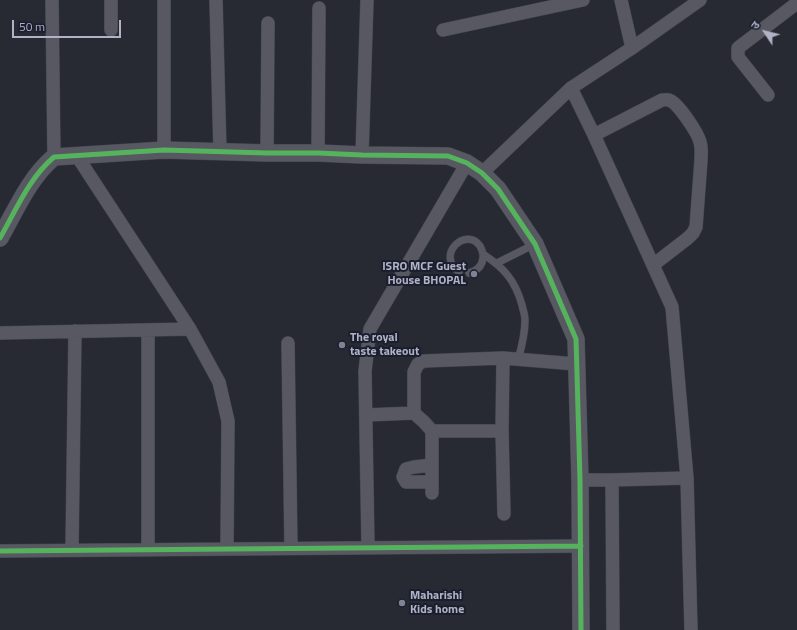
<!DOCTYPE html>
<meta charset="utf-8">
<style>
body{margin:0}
#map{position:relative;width:797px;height:630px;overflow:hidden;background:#272a33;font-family:"Titillium Web","Noto Sans Devanagari",sans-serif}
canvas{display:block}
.north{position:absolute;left:745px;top:12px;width:40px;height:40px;-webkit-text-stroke:3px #1a1e2e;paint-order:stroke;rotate:305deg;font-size:11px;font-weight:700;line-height:16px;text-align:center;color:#b0b3c5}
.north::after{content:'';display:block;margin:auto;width:14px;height:18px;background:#b0b3c5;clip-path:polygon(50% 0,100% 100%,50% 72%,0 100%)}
.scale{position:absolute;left:12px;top:20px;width:109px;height:18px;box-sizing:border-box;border:2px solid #b0b3c5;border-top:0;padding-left:5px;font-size:12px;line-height:14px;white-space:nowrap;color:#b0b3c5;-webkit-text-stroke:3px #1a1e2e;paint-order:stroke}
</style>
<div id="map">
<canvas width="797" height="630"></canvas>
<div class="north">उ</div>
<div class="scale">50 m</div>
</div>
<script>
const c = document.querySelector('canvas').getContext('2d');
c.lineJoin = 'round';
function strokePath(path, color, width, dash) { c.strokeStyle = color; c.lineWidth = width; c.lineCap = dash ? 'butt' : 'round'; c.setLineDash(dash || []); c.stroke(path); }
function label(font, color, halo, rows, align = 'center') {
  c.font = font + ' "Titillium Web",sans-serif'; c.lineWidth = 4; c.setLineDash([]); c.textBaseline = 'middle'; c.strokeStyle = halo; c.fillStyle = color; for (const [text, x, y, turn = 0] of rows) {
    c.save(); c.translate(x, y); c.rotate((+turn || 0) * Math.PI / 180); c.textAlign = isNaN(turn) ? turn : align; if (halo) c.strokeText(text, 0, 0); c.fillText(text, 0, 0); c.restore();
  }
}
const service = new Path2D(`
 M483,254C504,268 515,280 522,305C523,310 525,315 525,320C525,334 522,346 518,360
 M497,263L535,244
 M459,272C435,255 466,226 480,246C482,250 484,254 483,258C482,266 477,271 469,273`);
const minor = new Path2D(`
 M52,0L54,157
 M111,0V30
 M216,0L220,152
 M621,0L632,48
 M443,30L583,0
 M571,88L594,135L672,307L687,478L691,630
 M768,95L738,57V48L797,3
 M594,135L662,100C666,100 668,99 671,101C679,105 698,133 700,142C702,148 701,154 701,160L696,227L693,233L688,238L653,265
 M164,150V0
 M267,153L268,23
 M318,153L319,8
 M362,155L367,0
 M77,156L190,329L219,382L228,421L227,549
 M482,173L571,88L632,48L700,0
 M0,333L190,329
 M288,343L291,548
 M503,358L502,431L504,514
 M366,415L414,413
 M432,431H502
 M432,465L414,467L406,469L403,477L406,482H432
 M580,480H612L687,478
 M612,480L613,630
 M432,493V431L424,422L414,413V372L418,364L424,361L503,358L576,364
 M368,547L365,371L370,329L467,163
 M148,549V330
 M72,550L75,331
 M0,551L581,546`);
const tertiary = new Path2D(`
 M0,238C16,210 29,178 54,157L164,150L267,153H318L362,155L448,156L467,163L482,173L498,189L535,244L576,339L580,480L581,630`);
const cycleway = new Path2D(`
 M0,238C16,210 29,178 54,157L164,150L267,153H318L362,155L448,156L467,163L482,173L498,189L535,244L576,339L580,480L581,630
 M0,551L581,546`);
const markers = [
 [474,274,4,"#808392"],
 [342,345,4,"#808392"],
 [402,603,4,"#808392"]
];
const poiNames = [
 ["ISRO MCF Guest",466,267,"right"],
 ["House BHOPAL",466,281,"right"],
 ["The royal",350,338],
 ["taste takeout",350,352],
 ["Maharishi",410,596],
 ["Kids home",410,610]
];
strokePath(service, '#43454d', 8);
strokePath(minor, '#43454d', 14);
strokePath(tertiary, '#43454d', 18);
strokePath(service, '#575861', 7);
strokePath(minor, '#575861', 13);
strokePath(tertiary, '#575861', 17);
strokePath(cycleway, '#56b35d', 5);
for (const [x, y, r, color] of markers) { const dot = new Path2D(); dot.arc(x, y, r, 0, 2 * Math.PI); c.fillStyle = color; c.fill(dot); strokePath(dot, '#1a1e2e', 1.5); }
label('bold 12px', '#b0b3c5', '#1a1e2e', poiNames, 'left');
</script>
